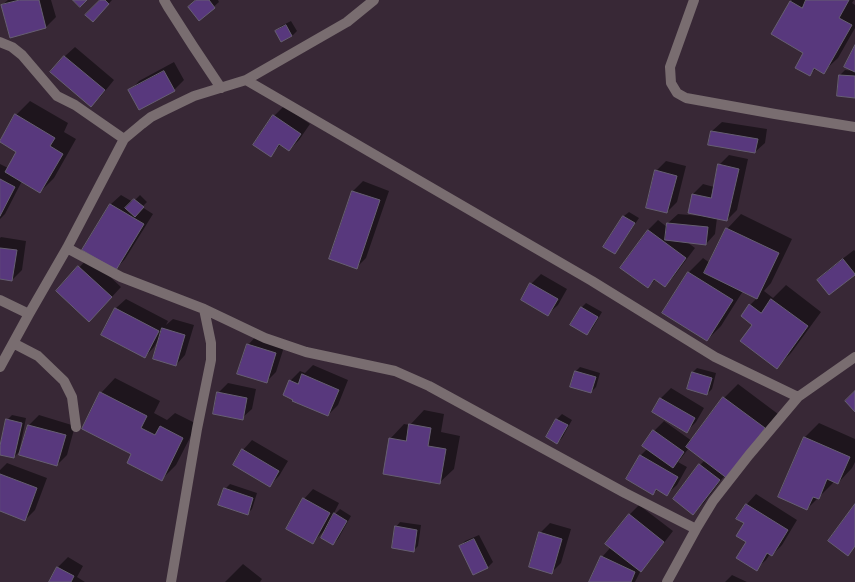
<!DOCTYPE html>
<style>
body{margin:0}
canvas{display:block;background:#382836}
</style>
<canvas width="855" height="582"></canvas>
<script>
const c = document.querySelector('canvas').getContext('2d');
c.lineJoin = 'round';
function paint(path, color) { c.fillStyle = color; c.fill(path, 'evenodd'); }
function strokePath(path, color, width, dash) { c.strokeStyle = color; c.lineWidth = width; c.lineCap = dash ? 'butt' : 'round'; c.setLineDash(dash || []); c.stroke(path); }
const shadow = new Path2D(`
 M8,0H51L56,17L46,27L10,36L2,5Z
 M101,0H112L93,21Z
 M197,0H218L219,2L199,20Z
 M792,0H854L852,3L855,5V28L838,58L823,72L816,68L810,75L805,52L772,34Z
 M291,21L297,31L292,36L282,41L277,31L281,26Z
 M75,47L114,80L101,96L91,105L52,72L65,56Z
 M855,48V97L838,95L840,75L845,70L854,71Z
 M174,62L184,80L174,90L130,91L139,81Z
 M30,101L68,123L64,132L76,139L54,178L40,192L22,181L5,214L0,219V164L8,168L18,151L16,115Z
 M284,106L310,124L299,140L289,150L281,144L271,155L274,116Z
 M722,122L767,129L765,143L755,152L712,131Z
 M729,155L748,159L737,210L727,220L717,218L715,234L706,244L687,242L695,248L674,276L665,286L656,279L648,287L621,268L648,230L658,220L667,227L668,223L678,214L701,216V215L689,212L693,194L703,184L714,187L719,165Z
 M666,161L686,166L677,202L667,212L656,171Z
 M363,181L389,191L366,258L356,268L330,259L353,191Z
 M121,195L133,202L140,195L147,202L142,207L153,214L125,259L116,269L84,250L111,204Z
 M629,212L639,218L619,248L615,253L605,246L624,216Z
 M741,214L792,239L771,283L764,291L773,298L786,285L821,312L791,353L777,367L754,324L750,305L757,298L743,291L721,326L707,340L663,313L689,272L703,258L710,263L727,229Z
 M1,237L26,241L22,270L12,280L0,278V238Z
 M854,250L855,251V274L829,294L818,280L828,270Z
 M89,257L121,287L99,311L57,291Z
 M541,274L567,289L558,305L548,314L522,299L531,284Z
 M126,299L168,321L166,325L173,319L194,325L185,355L176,365L160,338H159L154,347L145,357L102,335L116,308Z
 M586,303L602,312L592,329L587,334L582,307Z
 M257,335L285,344L276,372L266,382L248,345Z
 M313,365L348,380L338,405L328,415L290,381L300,371L305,373Z
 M580,367L600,373L596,387L591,392L575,372Z
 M697,368L716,373L712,389L707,394L693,372Z
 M115,378L160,401L154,413L167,420L175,413L197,424L176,465L162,479L133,454L101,393Z
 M228,383L256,389L252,409L242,418L218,393Z
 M738,384L778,414L725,475L703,504L693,513L700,465L705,460L689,448L678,462L687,467L677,485L667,494L658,489L653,494L627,479L641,455L647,449L643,446L654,431L664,421L692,441L724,398Z
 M671,388L704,408L696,422L687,431L653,412L661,398Z
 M424,410L444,414L441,432L460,436L454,469L439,483L390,439L404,424L410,425Z
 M562,414L572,420L562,438L557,443L547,437L557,419Z
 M12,415L26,418L19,452L14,457L0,454L7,420Z
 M39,415L75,426L67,455L57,465L21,454L29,425Z
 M819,423L855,439V462L852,468L838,483L834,481L832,484L807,509L779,496L805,437Z
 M252,440L288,461L279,476L270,485L243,450Z
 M7,463L47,478L35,510L25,520L0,510V470Z
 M230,484L257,493L252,509L247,514L225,489Z
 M313,489L339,503L332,517L340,509L351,516L338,539L333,544L325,530L312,543L304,499Z
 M756,494L797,520L782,545L772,555L770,554L766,560L756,569L747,542L745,523L738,518L747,504Z
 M639,505L673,531L650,561L641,570L635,582H590L602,557L611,547L629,515Z
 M400,522L421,525L418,546L414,550L396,527Z
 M550,523L571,529L561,563L551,573L540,533Z
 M479,535L493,562L488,567L474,574L461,546L465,541Z
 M68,557L83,566L77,577L85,582H50L58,567Z
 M243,564L262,579L260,582H225Z
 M732,575L747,582H725Z`);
const building = new Path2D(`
 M20,0H39L46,28L10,38L1,5Z
 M73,0H87L80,7Z
 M100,0H105L109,4L93,22L85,15Z
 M196,0H209L215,8L199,21L188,7Z
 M806,0H849L839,18L852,25L824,74L814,68L810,76L795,68L803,53L771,34L790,1L802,8Z
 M286,25L292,36L281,42L275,31Z
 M855,45V72L844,67Z
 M64,56L105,90L91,107L50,72Z
 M164,71L175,91L139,110L128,90Z
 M839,75L855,76V98L837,96Z
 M15,114L55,138L50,146L63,154L40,193L5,172L16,152L0,142V141Z
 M273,115L301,134L289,151L279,144L271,157L253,145Z
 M711,131L758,139L755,153L708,145Z
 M718,164L739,169L727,221L688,213L692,194L711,198Z
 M655,170L677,176L667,213L646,208Z
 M0,179L15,187L0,216Z
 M352,191L380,200L357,269L329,259Z
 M134,199L144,207L135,217L125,208Z
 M110,204L144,224L116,270L82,250Z
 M623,216L635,223L615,254L603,247Z
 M667,223L708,227L706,245L665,240Z
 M726,228L779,253L757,299L704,273Z
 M648,230L686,258L665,287L654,279L648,288L620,268Z
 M0,248L17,250L12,281L0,279Z
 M843,259L855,274V275L829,295L817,280Z
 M78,266L112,297L89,322L56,291Z
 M688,272L733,300L707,341L662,313Z
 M530,283L558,299L548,316L521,300Z
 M771,299L808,326L777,369L740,341L752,325L741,316L749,304L761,313Z
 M581,307L598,317L587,335L570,325Z
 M115,308L159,331L145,358L101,335Z
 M162,328L185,335L176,366L153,359Z
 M247,344L276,353L267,383L237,374Z
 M575,371L596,377L591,393L570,387Z
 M692,372L712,378L707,395L687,389Z
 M302,374L339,390L328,416L292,401L293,400L283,395L289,380L298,384Z
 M855,391V412L845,401Z
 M100,392L147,416L141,428L155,435L160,426L183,438L162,481L127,463L131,454L82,429Z
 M217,392L247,398L243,420L213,414Z
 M723,397L765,428L728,479L686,447Z
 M660,398L695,418L687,433L652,412Z
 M6,419L22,423L14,458L0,455V446Z
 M556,419L568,425L557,444L546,437Z
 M409,424L431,428L428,446L446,449L440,484L383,474L389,438L406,441Z
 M28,425L66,435L57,466L19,455Z
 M653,430L684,452L673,468L642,446Z
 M804,437L850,457L838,484L827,479L819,499L813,497L807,510L778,497Z
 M242,449L279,471L270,487L233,465Z
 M640,455L678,477L667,496L656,489L653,495L626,479Z
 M699,464L720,480L693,515L673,499Z
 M0,474L37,488L25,521L0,511Z
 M224,488L253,498L248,515L218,505Z
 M303,498L330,513L313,544L286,529Z
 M746,504L788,530L772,556L767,553L757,571L736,558L746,542L736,536L744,523L736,519Z
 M855,504V546L848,556L828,541Z
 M334,513L347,521L333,545L321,538Z
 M629,514L664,542L641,572L605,544Z
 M395,526L417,530L414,552L392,548Z
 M539,532L562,539L552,574L529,567Z
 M474,539L488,568L473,575L459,546Z
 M601,556L635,572L631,582H589Z
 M57,567L74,576L71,582H49Z`);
const street = new Path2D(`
 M164,0L168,7L193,46L221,88
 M694,0L670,67L671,83L677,93L686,98L775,114L855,127
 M0,42L12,47L22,55L57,96L75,105L124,139
 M246,80L592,281L715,357L798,397
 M67,248L121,277L204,309L265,338L306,352L395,371L429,386L625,493L696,529
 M0,300L29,314
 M13,343L38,356L64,381L72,397L76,427
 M0,367L29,314L67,248L124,139L142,124L151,117L165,110L194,96L246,80L347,22L374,0
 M171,582L197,429L211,360V343L204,309
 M667,582L696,529L713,501L749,455L798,397L855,357`);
paint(shadow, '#0007');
paint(building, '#58387d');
strokePath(building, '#665e72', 1);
strokePath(street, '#796d70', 10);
</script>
